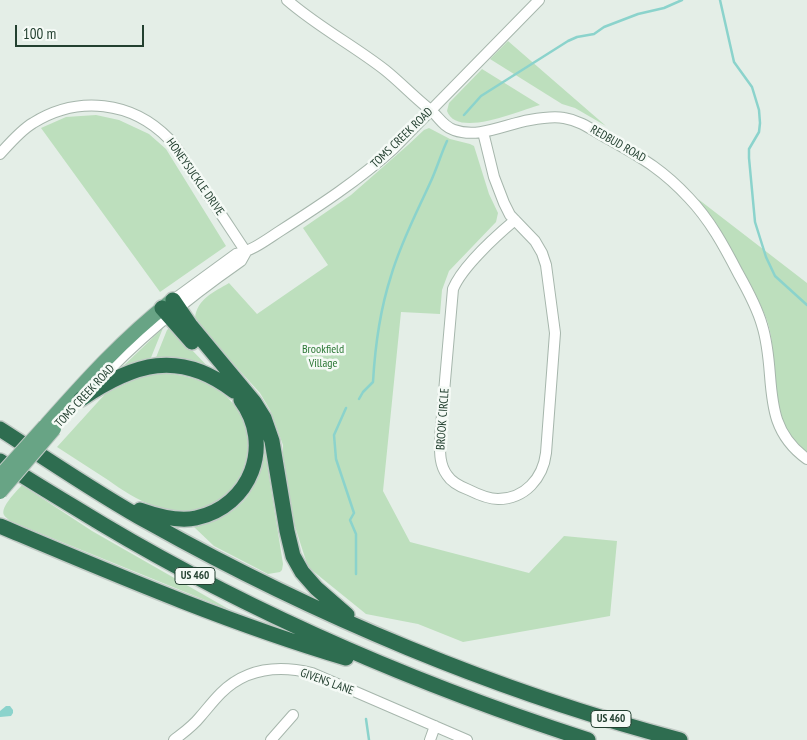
<!DOCTYPE html>
<style>
body{margin:0}
#map{position:relative;width:807px;height:740px;overflow:hidden;background:#e4eee7;font-family:"PT Sans Narrow",sans-serif}
canvas{display:block}
.scale{position:absolute;left:15px;top:25px;width:129px;height:22px;box-sizing:border-box;border:2px solid #234030;border-top:0;padding-left:6px;font-size:15px;line-height:18px;white-space:nowrap;color:#234030;-webkit-text-stroke:4px #f5faf6;paint-order:stroke}
</style>
<div id="map">
<canvas width="807" height="740"></canvas>
<div class="scale">100 m</div>
</div>
<script>
const c = document.querySelector('canvas').getContext('2d');
c.lineJoin = 'round';
function paint(path, color) { c.fillStyle = color; c.fill(path, 'evenodd'); }
function strokePath(path, color, width, dash) { c.strokeStyle = color; c.lineWidth = width; c.lineCap = dash ? 'butt' : 'round'; c.setLineDash(dash || []); c.stroke(path); }
function label(font, color, halo, rows, align = 'center') {
  c.font = font + ' "PT Sans Narrow",sans-serif'; c.lineWidth = 5; c.setLineDash([]); c.textBaseline = 'middle'; c.strokeStyle = halo; c.fillStyle = color; for (const [text, x, y, turn = 0] of rows) {
    c.save(); c.translate(x, y); c.rotate((+turn || 0) * Math.PI / 180); c.textAlign = isNaN(turn) ? turn : align; if (halo) c.strokeText(text, 0, 0); c.fillText(text, 0, 0); c.restore();
  }
}
const green = new Path2D(`
 M508,41L606,126L575,108L562,104L490,59Z
 M482,69L540,105C520,110 457,139 447,111L449,103Z
 M96,115L119,120L149,134L166,149L226,246L160,292L41,128L66,117Z
 M429,128L450,139L470,144L474,146L489,194L498,213L496,222L449,271L442,290L440,314L401,312L383,491L410,542L529,573L564,536L617,541L610,616L463,642L418,624L366,614L308,567L290,511L283,471V445L270,410L260,393L197,324L195,318C197,299 214,292 229,283L257,314L328,265L303,228L351,195L408,145L424,130Z
 M698,199L807,283V453C800,446 791,439 786,430C768,395 780,351 765,315C748,275 723,235 698,199Z
 M170,327L212,371L155,360L167,330Z
 M163,328L150,360L118,371Z
 M162,373C298,382 255,541 154,506C137,500 122,490 108,480C91,469 74,458 57,447L106,393L140,377Z
 M265,451L283,564L282,570L280,572L268,574L214,546L194,527C240,514 255,498 265,451Z
 M22,485L92,531L232,611L10,521C8,519 5,517 4,515C0,507 17,491 22,485Z`);
const water = new Path2D(`
 M6,706H10L13,710V713L11,716L0,717V711Z`);
const stream = new Path2D(`
 M720,0L734,62L752,87L759,110L760,123L759,132L749,149V158L755,222L766,257L775,276L807,305
 M464,115L481,96L568,41L577,37L594,34L604,27L638,14L664,8L682,0
 M359,399L363,392L373,382C375,347 380,310 391,276C401,242 417,212 431,181C437,168 441,154 447,141
 M346,408L334,435L336,459L354,513L350,520L356,534V574
 M366,719L369,740`);
const minor = new Path2D(`
 M287,0C318,27 353,45 385,70C400,82 413,96 428,108C438,115 442,126 454,130C479,139 505,124 530,120C541,118 553,116 564,118C583,121 596,133 612,141C644,159 664,171 689,198C710,220 724,246 738,273C747,289 757,307 762,325C778,375 758,424 807,459
 M483,132L494,177L504,203L510,215L535,241L542,253L546,265L555,333L546,453C543,478 525,499 498,499C488,499 477,494 469,490C461,487 452,483 447,475C439,464 440,451 440,438L453,289C462,267 496,236 515,220
 M0,154C10,143 21,130 33,123C78,95 132,101 169,139C178,148 184,160 191,170C210,197 228,225 246,252
 M173,300L236,254C252,251 266,240 280,231C319,206 359,180 393,149L539,0
 M94,386C137,339 188,298 241,261L246,252
 M174,740C183,733 193,726 200,717C207,709 213,701 221,693C246,668 279,665 312,673L467,740
 M271,740L293,715
 M430,740L435,726`);
const major = new Path2D(`
 M47,424C86,380 124,338 170,302`);
const highway = new Path2D(`
 M173,300L190,325L254,402L264,418L272,441L287,531L293,556L302,572L316,588L347,615
 M162,308L192,342
 M81,399C134,363 179,349 234,391
 M0,429C50,461 99,495 150,523C314,615 498,692 680,740
 M0,461C24,477 49,492 74,507C234,606 409,682 588,740
 M140,510C157,516 178,522 196,518C251,506 274,445 241,400
 M0,526C114,574 228,623 346,658`);
const majorBridge = new Path2D(`
 M0,476L45,426
 M0,492L54,429`);
const shields = [
 [195,576,40],
 [611,719,40]
];
const shieldNames = [
 ["US 460",195,576],
 ["US 460",611,719]
];
const streetNames = [
 ["TOMS CREEK ROAD",402,138,-44],
 ["REDBUD ROAD",618,144,30],
 ["HONEYSUCKLE DRIVE",195,177,55],
 ["TOMS CREEK ROAD",85,396,-47],
 ["BROOK CIRCLE",443,419,-86],
 ["GIVENS LANE",327,682,20]
];
const parkNames = [
 ["Brookfield",323,350],
 ["Village",323,364]
];
paint(green, '#bddfbd');
paint(water, '#8bd3cc');
strokePath(stream, '#8bd3cc', 2.5);
strokePath(minor, '#a6b6ac', 12);
strokePath(major, '#c1cac5', 16);
strokePath(highway, '#c1cac5', 18);
strokePath(minor, '#fff', 10);
strokePath(major, '#68a485', 14);
strokePath(highway, '#2e6d50', 15);
strokePath(majorBridge, '#c1cac5', 16, []);
strokePath(majorBridge, '#68a485', 14);
for (const [x, y, w] of shields) { const box = new Path2D(); box.roundRect(x - w / 2, y - 8.5, w, 17, 4); c.fillStyle = '#f5faf6'; c.fill(box); strokePath(box, '#234030', 1); }
label('bold 11px', '#234030', null, shieldNames);
label('12px', '#234030', '#f5faf6', streetNames);
label('12px', '#2c7836', '#f5faf6', parkNames);
</script>
